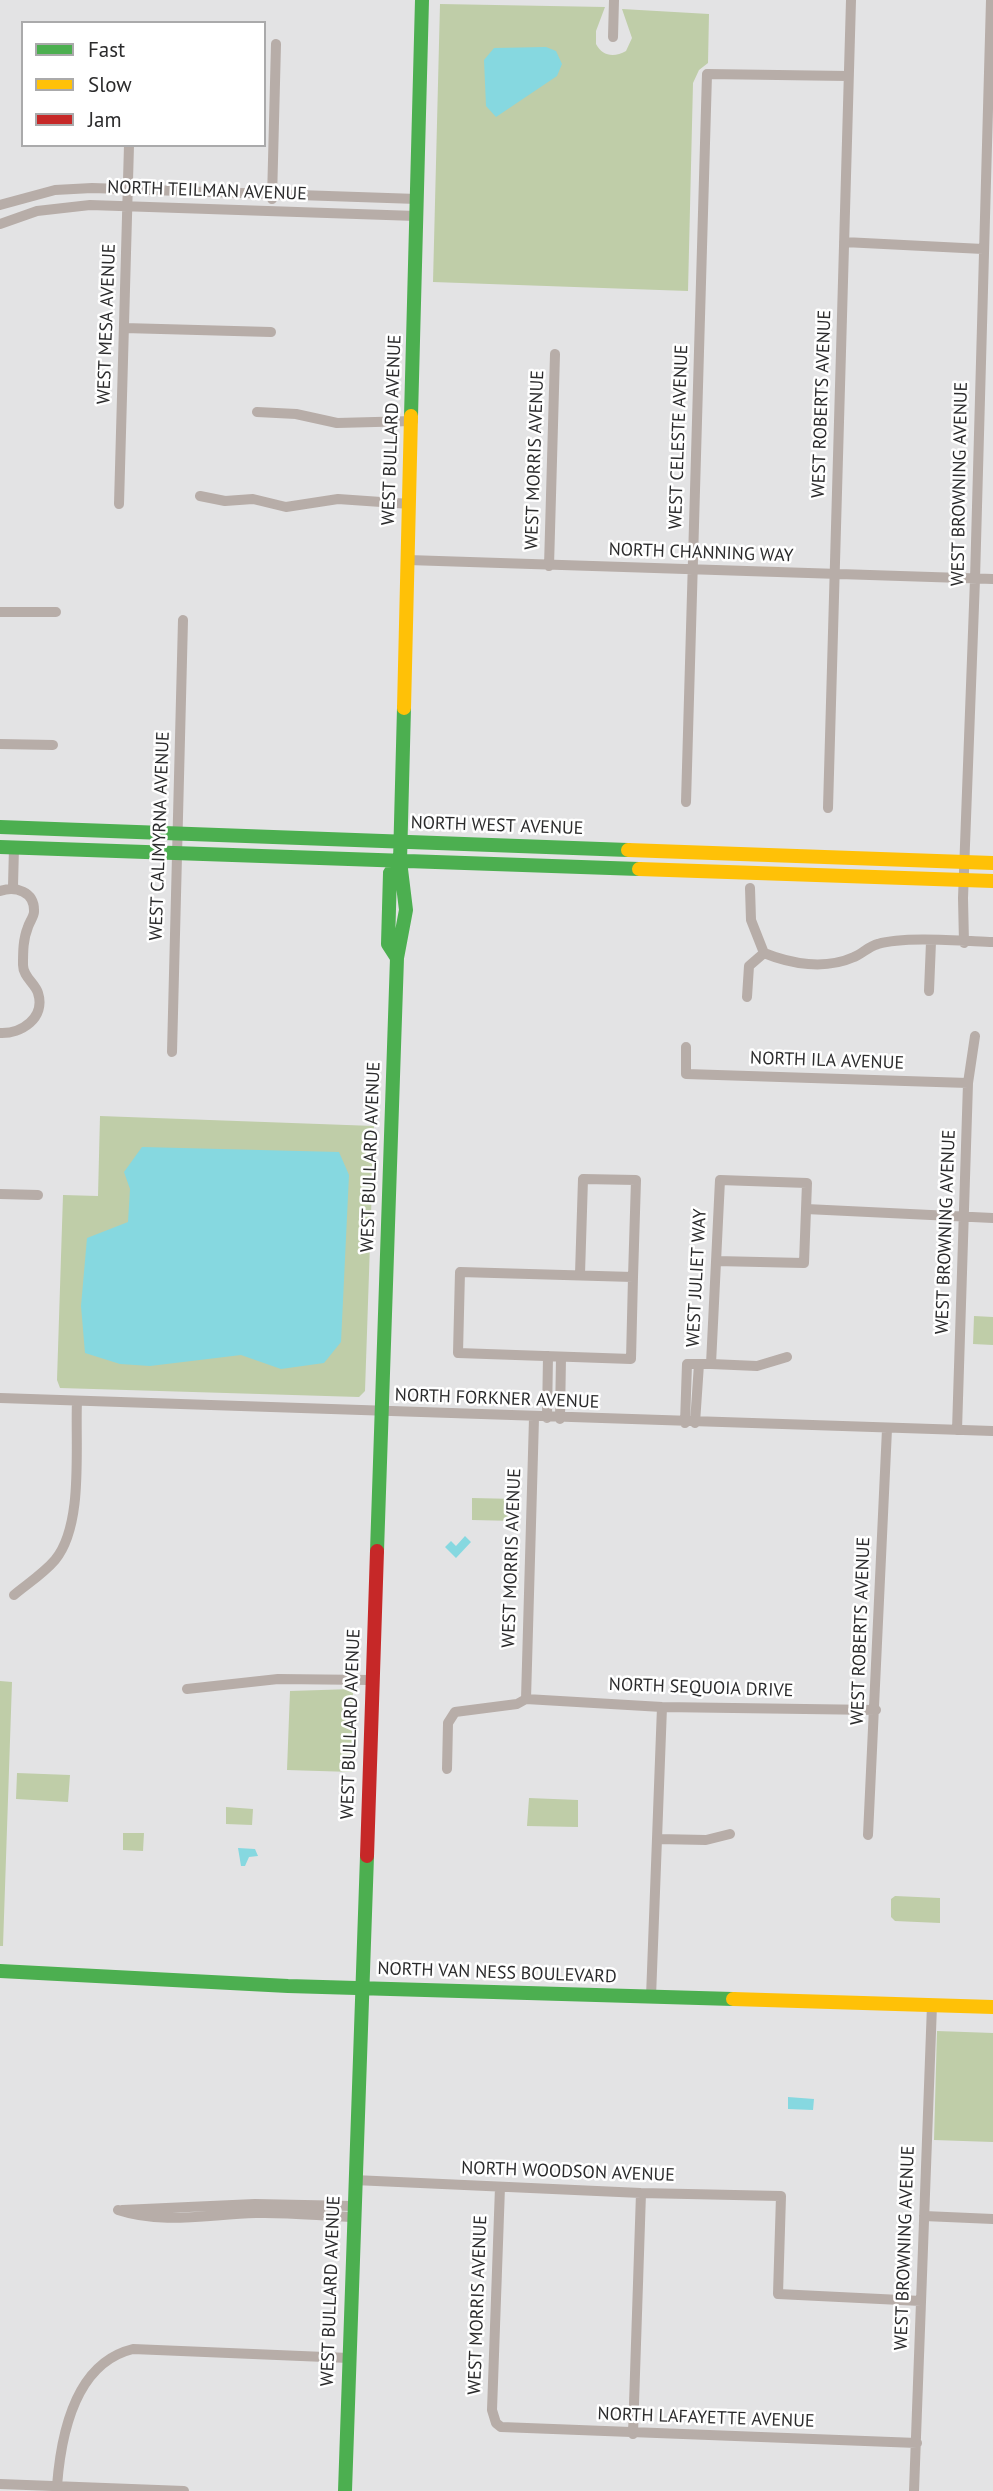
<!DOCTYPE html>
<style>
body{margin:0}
#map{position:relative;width:993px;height:2491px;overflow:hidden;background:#e3e3e4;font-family:"PT Sans",sans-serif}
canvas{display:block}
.legend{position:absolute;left:21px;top:21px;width:245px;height:126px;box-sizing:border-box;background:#fff;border:2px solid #aaaaab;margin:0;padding:9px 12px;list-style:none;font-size:21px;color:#2b2b2c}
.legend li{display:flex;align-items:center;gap:14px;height:35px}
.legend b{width:35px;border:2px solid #aaaaab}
</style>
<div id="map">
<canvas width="993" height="2491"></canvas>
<ul class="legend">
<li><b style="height:9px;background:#4caf50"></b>Fast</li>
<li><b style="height:9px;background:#ffc107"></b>Slow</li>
<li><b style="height:9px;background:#c62828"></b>Jam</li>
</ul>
</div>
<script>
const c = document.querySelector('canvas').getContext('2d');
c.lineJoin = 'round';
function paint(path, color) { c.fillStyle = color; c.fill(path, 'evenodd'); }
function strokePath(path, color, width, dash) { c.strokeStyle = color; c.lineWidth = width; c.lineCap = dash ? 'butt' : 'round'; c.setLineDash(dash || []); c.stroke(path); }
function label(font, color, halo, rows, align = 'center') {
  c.font = font + ' "PT Sans",sans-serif'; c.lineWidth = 5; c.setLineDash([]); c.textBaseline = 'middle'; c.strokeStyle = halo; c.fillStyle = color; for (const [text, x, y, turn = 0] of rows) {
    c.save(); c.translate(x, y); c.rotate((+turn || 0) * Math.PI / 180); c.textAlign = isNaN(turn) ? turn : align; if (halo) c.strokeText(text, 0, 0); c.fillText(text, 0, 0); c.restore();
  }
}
const green = new Path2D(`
 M440,4L605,7L596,31V44C602,56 614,58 626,51L632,38L622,9L709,14L708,63L699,70L693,83L688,291L433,282Z
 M100,1116L374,1126L365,1391L359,1397L60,1388L57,1380L63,1195L98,1196Z
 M974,1316L993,1317V1345L973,1344Z
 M472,1498L517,1499V1521L472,1520Z
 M0,1681L12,1682L3,1946H0Z
 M353,1689L352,1772L287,1770L290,1691Z
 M17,1773L70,1775L68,1802L16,1799Z
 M529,1798L578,1800V1827L527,1826Z
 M226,1807L253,1809L252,1825L226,1824Z
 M123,1833H144L143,1851L123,1850Z
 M895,1896L940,1898V1923L895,1921L891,1917V1899Z
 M937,2031L993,2033V2142L934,2140Z`);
const water = new Path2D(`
 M546,47L556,51L562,64L557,76L496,117L486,106L484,60L494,48Z
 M142,1147L339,1152L349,1175L341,1342L324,1363L281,1369L241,1355L150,1366L120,1364L85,1353L81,1306L87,1238L128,1222L130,1189L124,1172Z
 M465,1536L471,1542L456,1558L445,1547L451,1541L456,1546Z
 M238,1848L255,1849L258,1856L249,1857L245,1866H241Z
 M788,2097L814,2099L813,2110L788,2109Z`);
const street = new Path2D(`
 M613,37L614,0
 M272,199L276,44
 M0,205L55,190L92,188L417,199
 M0,224L37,211L90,205L416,216
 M844,242L983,249
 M124,328L271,332
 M257,412L296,414L337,423L413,421
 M200,496L225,501L253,499L286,507L338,499L410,504
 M119,504L129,145
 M408,560L993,579
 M549,566L555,354
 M0,612H56
 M0,744L53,745
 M686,802L707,74L848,76
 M828,808L851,0
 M13,886L14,847
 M0,891C15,886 35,891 34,912C34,916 29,923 28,927C23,939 23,952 23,965C23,977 35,983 38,993C46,1018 21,1034 0,1033
 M964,943L963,898L975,579L991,0
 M764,953C791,964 825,970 854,957C862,954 869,946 878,944C904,936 964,941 993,942
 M929,991L931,942
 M747,997L749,966L764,953L751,920L750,888
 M686,1047V1074L968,1083
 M172,1052L183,620
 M0,1194L38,1195
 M806,1209L993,1218
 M460,1272L633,1277L631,1359L458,1353Z
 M580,1274L583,1179L636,1180L633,1277
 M711,1364L757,1366L787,1357
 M0,1398L993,1431
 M547,1418L548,1356
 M560,1419L561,1357
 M685,1423L687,1364H711L720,1180L807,1183L804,1263L716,1261
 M695,1423L699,1364
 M957,1430L968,1083L975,1036
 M14,1595C27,1584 43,1574 55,1560C84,1525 75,1446 77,1401
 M187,1689L278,1679L371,1680
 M526,1699L662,1707L876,1710
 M526,1699L534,1418
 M447,1769L448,1723L455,1712L517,1704L526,1699
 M868,1835L887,1429
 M657,1839L706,1840L730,1834
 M651,1997L662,1707
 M354,2180L641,2193L781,2196L778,2294L921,2301
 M500,2187L492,2410L496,2423L501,2427L917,2443
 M118,2210C164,2225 209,2214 256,2213C288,2212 321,2216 353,2217
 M122,2210L255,2204L353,2206
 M924,2216L993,2219
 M633,2434L641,2193
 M0,2484L184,2491
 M57,2486C61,2434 75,2363 133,2349L349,2358
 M914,2491L932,2005`);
const fast = new Path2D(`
 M411,416L422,0
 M0,827L628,850
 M0,847L639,869
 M397,958L388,944L390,873L400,861
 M377,1551L397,958L406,910L400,861L404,708
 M0,1971L288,1986L733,1999
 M345,2491L367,1856`);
const slow = new Path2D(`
 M404,708L411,416
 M628,850L993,863
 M639,869L993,881
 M733,1999L993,2007`);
const jam = new Path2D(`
 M367,1856L377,1551`);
const streetNames = [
 ["NORTH TEILMAN AVENUE",207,191,2],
 ["WEST MESA AVENUE",107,324,-88],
 ["WEST ROBERTS AVENUE",822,404,-88],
 ["WEST BULLARD AVENUE",392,430,-88],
 ["WEST CELESTE AVENUE",679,437,-88],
 ["WEST MORRIS AVENUE",535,460,-88],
 ["WEST BROWNING AVENUE",960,484,-89],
 ["NORTH CHANNING WAY",701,553,2],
 ["NORTH WEST AVENUE",497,826,2],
 ["WEST CALIMYRNA AVENUE",160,836,-88],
 ["NORTH ILA AVENUE",827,1061,2],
 ["WEST BULLARD AVENUE",371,1157,-88],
 ["WEST BROWNING AVENUE",946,1232,-88],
 ["WEST JULIET WAY",697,1278,-87],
 ["NORTH FORKNER AVENUE",497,1399,2],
 ["WEST MORRIS AVENUE",512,1558,-88],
 ["WEST ROBERTS AVENUE",861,1631,-88],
 ["NORTH SEQUOIA DRIVE",701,1688,2],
 ["WEST BULLARD AVENUE",351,1724,-88],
 ["NORTH VAN NESS BOULEVARD",497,1973,2],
 ["NORTH WOODSON AVENUE",568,2172,2],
 ["WEST BROWNING AVENUE",905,2248,-88],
 ["WEST BULLARD AVENUE",331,2291,-88],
 ["WEST MORRIS AVENUE",478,2305,-88],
 ["NORTH LAFAYETTE AVENUE",706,2418,2]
];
paint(green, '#bfcda8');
paint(water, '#86d8e0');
strokePath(street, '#b7ada8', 10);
strokePath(fast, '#4caf50', 14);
strokePath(slow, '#ffc107', 14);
strokePath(jam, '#c62828', 14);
label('18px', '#2b2b2c', '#fff', streetNames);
</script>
